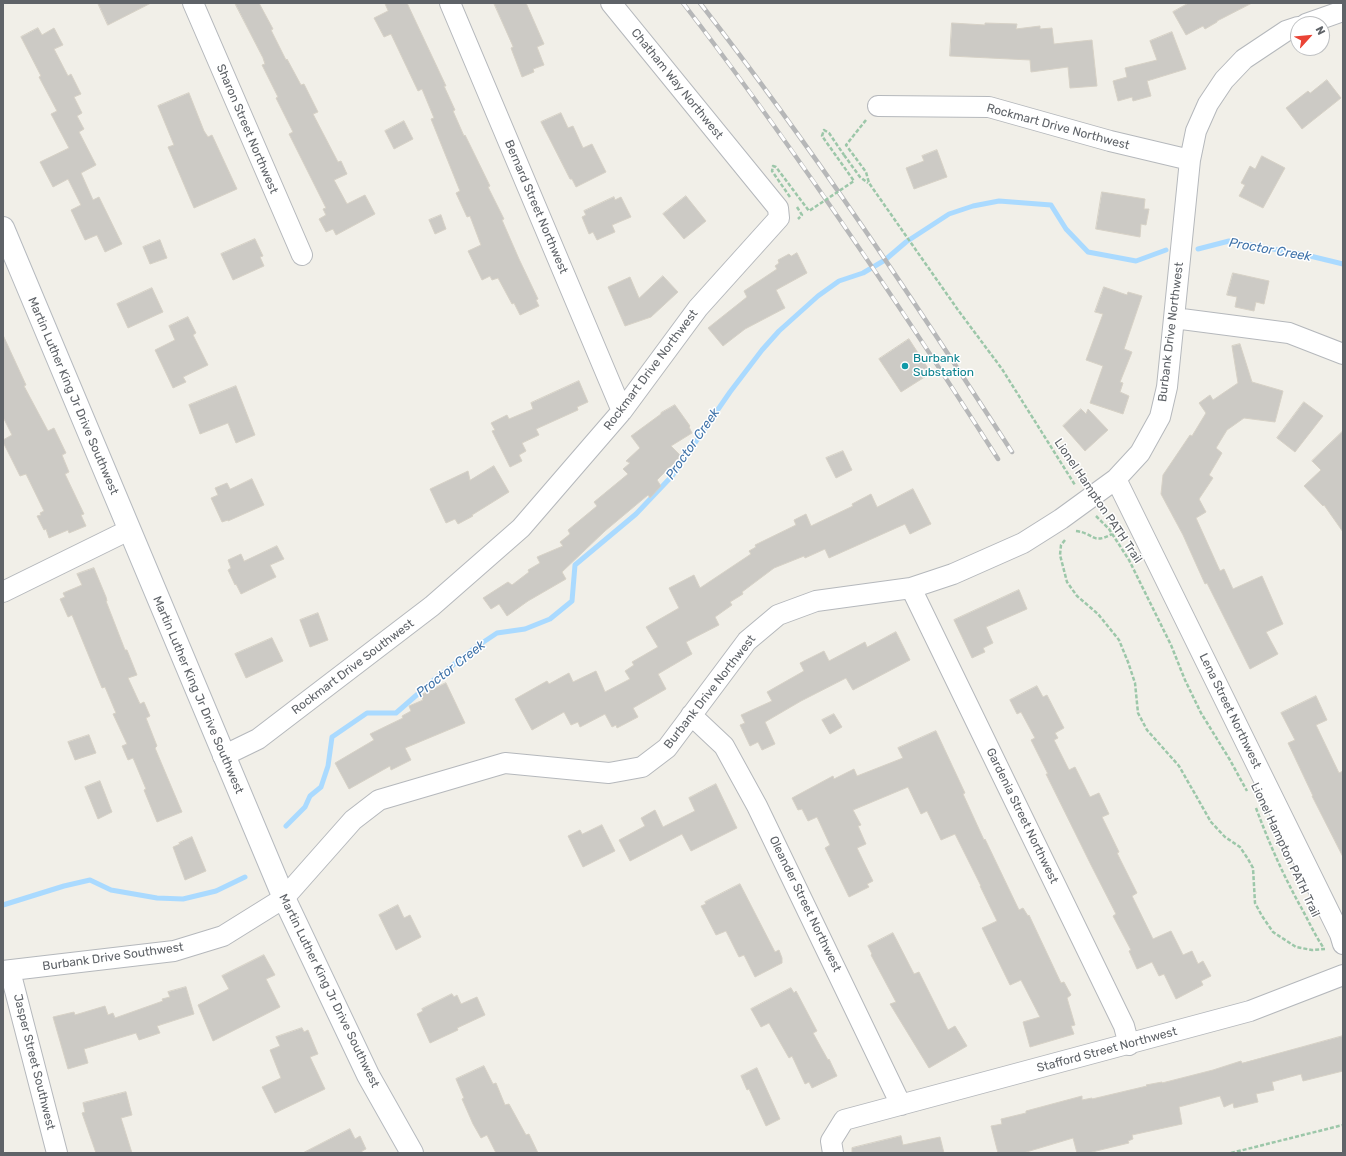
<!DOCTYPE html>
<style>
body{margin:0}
#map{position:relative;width:1346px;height:1156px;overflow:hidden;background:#f1efe8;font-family:Rubik,sans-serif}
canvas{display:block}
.frame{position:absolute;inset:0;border:4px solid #5f6368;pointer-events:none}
.north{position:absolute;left:1290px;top:16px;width:40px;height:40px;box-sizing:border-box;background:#fff;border:1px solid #bfc1c3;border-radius:50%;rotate:63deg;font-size:11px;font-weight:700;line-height:16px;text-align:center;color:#5f6368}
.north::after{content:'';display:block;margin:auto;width:14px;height:18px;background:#ea4335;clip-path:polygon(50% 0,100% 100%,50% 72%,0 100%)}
</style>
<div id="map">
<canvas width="1346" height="1156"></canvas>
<div class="frame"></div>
<div class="north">N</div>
</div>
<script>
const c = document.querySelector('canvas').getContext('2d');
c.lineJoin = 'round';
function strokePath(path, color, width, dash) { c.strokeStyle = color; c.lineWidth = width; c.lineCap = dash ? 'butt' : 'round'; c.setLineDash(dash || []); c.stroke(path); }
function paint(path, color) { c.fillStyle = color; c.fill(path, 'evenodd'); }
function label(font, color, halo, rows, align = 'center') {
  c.font = font + ' Rubik,sans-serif'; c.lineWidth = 3; c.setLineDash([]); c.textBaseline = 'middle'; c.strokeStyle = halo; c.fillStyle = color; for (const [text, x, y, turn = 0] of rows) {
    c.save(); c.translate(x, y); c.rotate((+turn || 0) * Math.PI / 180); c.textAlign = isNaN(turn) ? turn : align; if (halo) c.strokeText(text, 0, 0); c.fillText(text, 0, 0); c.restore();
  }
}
const stream = new Path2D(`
 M1198,249L1229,241L1306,255L1343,264
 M286,826L305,807L310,796L321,787L328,766L332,737L367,713H396L435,679L476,647L497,633L525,629L550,619L572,601L575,565L636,514L672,476L730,392L762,350L779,331L818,296L839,281L863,273L885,260L906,242L949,214L973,206L999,201L1051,205L1066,229L1088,252L1136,261L1166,250
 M3,905L64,886L90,880L111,890L157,898L183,899L216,891L245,877`);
const building = new Path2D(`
 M98,3H151L108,25Z
 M235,3H259L273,29L271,30L286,60L287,59L301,85L304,84L318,112L313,114L338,162L341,161L347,174L334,180L347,204L365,195L375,214L336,235L333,229L326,232L319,219L326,215L323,209L326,208L289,134L293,132L276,98L278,97L262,65L265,64L263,58Z
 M385,3H407L446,86H444L455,110L453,111L464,136L465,135L470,145L490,186L488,187L504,219L502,220L519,259L538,299L536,300L539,306L520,315L514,303L512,304L498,278L492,280L490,276L482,280L468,251L481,245L470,216L467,217L456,193L460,191L431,119L434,118L422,89L418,91L391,34L384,37L374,18L388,11Z
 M494,3H526L544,44L537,47L544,65L533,69L534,72L522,77L511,48L513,47Z
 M1189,3H1252L1217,21V22L1205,29L1203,26L1186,35L1173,12Z
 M952,23L985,25V23L1017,24L1016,29L1040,26V29L1052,28L1054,44L1092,40L1097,86L1070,88L1068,67L1031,72L1030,60L950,56Z
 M38,28L42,35L54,28L63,45L54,49L68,76L71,74L81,94L74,97L82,113L77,116L84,129L79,132L96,165L81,173L93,200L99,197L122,244L105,252L97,235L85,240L71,210L81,205L68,179L53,187L40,162L69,148L51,114L57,111L39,77L41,76L21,37Z
 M1172,32L1186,69L1147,81L1151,96L1133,101L1132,97L1118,101L1113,81L1127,77L1125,68L1157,60L1150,41Z
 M1327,80L1341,98L1302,129L1286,108L1308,91L1310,93Z
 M189,93L204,131L208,137L212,135L237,189L194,208L168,147L174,145L158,106Z
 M561,113L568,128L573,126L583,148L592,144L606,172L576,187L572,179H570L541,122Z
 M404,121L413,139L394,149L385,131Z
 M937,150L947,177L914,189L906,168L924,161L922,156Z
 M1262,156L1285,168L1263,208L1239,196L1245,185L1241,183L1250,166L1255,169Z
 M1102,192L1145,199L1144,209H1149L1146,225L1141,224L1140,237L1096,229Z
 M686,196L706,221L684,239L663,214Z
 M614,197L615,200L621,197L631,217L612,225L615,232L597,240L593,232L589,234L582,217L586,215L584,211Z
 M441,215L446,229L435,234L429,220Z
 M255,239L263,256L260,257L264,266L233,280L221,254Z
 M160,240L167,258L150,264L143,247Z
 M797,253L807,273L776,290L785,308L745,329L723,346L708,328L747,297L744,291L777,269L775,266L779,263L778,260L789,254L791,256Z
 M1233,273L1269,281L1264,304L1256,302L1254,311L1235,307L1237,297L1227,295Z
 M663,276L678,292L651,317L625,326L608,287L630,277L639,298Z
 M1104,287L1127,295L1128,292L1142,296L1124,349L1132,352L1120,382L1123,383L1120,392L1129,396L1123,414L1090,403L1103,366L1086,360L1103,314L1095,312Z
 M152,288L163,312L128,328L117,304Z
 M188,317L196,333L193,335L208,365L183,377L186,382L173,388L155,350L175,340L169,326Z
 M3,335L26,385L24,386L48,431L54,428L66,453L62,455L69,472L65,474L84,514L81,515L86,526L69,533L68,530L49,538L46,529L44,530L37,516L41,515L40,513L44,511L26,474L20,476L3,442V440L12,435L3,417Z
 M909,339L931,373L901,392L879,359Z
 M1240,344L1252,382L1283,391L1275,422L1244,418L1227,430L1216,448L1222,453L1209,475L1213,478L1199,499L1206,512L1196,518L1220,571L1224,569L1233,589L1262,576L1283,624L1266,632L1278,654L1250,669L1207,583L1205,584L1183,535L1161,494L1163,475L1190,435L1192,436L1206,413L1199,403L1210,395L1213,400L1238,383L1232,346Z
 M579,381L588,402L577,407L578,410L536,429L539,435L522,443L526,451L519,455L522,461L510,467L492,431L495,430L491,423L507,415L509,419L533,409L531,403Z
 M236,386L255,435L236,443L228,423L200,434L189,405Z
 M1304,402L1323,416L1295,452L1277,438Z
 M675,405L690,426L689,427L692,433L671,446L681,456L657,480L661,486L650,498L648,495L605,531L562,572L566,579L528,601L507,616L499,604L491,609L483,598L508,582L512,585L529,572L528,570L540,563L537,557L563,546L560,542L570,534L568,530L597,506L594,502L628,474L623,469L630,463L626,461L640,448L631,436L661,414V413Z
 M1081,409L1086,414L1088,409L1108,430L1085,451L1063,426Z
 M1343,431V532L1324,505L1323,506L1304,486L1321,470L1312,461Z
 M843,451L852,470L836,478L826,458Z
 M494,466L509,492L472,515L473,516L458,524L455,519L446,523L430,489L468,471L470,480Z
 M252,479L264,505L228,521V520L222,522L211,498L218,495L215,488L227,483L230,489Z
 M913,489L931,524L910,534L905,524L829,558L825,549L805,558L804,556L774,568L742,592L743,594L730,602L732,605L715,617L719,625L686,642L692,654L658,674L666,689L633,708L638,717L617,728L616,725L612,727L605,714L580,727L578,722L571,725L564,712L532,730L515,699L547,681L549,684L569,673L573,682L596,671L605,692L630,679L625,671L634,665L632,662L658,647L646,627L679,608L669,588L694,575L700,588L751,554L749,551L756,547L755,545L796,525L794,520L806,514L811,526L853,506L852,504L871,494L877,507Z
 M277,546L284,559L270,565L276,577L241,594L236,584L235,585L228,570L231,568L228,560L241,554L244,561Z
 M94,568L106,597L107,601H106L125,650H127L137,675L128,678L140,704L144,702L150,716L146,718L157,746L155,748L182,812L157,822L144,790L146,789L133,758L128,760L122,746L127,744L113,714L116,713L105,687L102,688L72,615L68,617L60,599L65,597L63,593L82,585L77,574Z
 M1019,590L1027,609L986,627L993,643L983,648L985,652L972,658L954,620Z
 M318,613L328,640L310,647L300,620Z
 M896,632L910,660L853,690L846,678L801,701L765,722L775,744L762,750L758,742L750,746L740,725L745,723L741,715L772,701L767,692L804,671L800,663L824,651L829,661L865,642L867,647Z
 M272,638L283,661L246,678L235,654Z
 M446,683L465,723L405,748L411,760L391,770L390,766L349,789L335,763L374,740L370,734L403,718L402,716L411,711L409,706L423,700L421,695Z
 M1037,686L1043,697L1047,695L1064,728L1055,733L1058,738L1054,740L1069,770L1075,767L1090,797L1099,793L1109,814L1102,817L1119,852L1117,853L1137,893L1132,896L1153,939L1171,931L1183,955L1192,951L1198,964L1203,961L1211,976L1201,981L1203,985L1176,999L1164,974L1159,976L1152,962L1137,969L1129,951L1131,950L1113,916L1116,914L1091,865L1046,774H1048L1031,740L1035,738L1021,712L1017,714L1010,700Z
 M1316,696L1327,720L1316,725L1339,773L1343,771V857L1312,796H1313L1288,743L1295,740L1281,713Z
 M834,714L842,727L830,734L822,720Z
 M936,731L965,793L963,794L984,840L985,839L1019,910L1023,908L1028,916L1029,915L1061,983L1064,982L1071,995L1067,998L1075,1025L1071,1026L1074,1034L1030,1047L1023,1022L1040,1017L1021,980L1010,985L982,928L997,921L980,886H981L955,834L941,840L927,811L921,814L908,787L853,810L861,825L858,826L866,844L857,848L873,881L867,884L869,887L849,897L825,848L830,845L817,817L808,821L802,809L798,810L792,798L833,776L834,779L854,769L857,776L903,758L898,748Z
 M89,735L96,753L75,760L68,742Z
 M100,781L112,812L98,819L85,787Z
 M716,784L737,828L691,851L682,834L630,861L619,840L645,826L641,818L655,810L663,827L695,811L689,798Z
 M602,825L615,851L583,867L568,836L580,830L582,834Z
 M192,837L206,871L185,880L173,847L180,844L179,843Z
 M740,884L775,952L779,950L782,958V963L755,977L744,955L739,957L726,931L716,935L701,906L706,904L705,902Z
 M398,905L404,918L410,915L421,937L396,950L379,915Z
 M893,933L914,974L919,972L948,1030L955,1026L967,1046L929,1068L890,1004L896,1002L871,955L872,954L868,946Z
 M264,955L275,975L266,979L280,1007L213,1041L198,1005L229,989L222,976Z
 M186,987L194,1014L157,1026L160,1033L139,1040L136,1033L84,1049L88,1063L68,1069L53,1017L74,1012L75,1015L105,1006L108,1015L113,1013L115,1018L163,1001L162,999L170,997L168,992Z
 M791,988L794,993L796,991L817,1031L813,1033L828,1060L829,1059L837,1076L812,1088L809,1082L805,1084L792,1056L789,1058L769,1023L761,1027L751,1009Z
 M452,994L454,997L457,995L461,1004L477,997L485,1015L457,1028L458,1030L430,1043L417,1014L423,1011L422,1009Z
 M302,1028L304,1032L308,1030L318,1054L310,1057L325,1089L275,1113L262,1087L281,1078L270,1050L280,1046L276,1037Z
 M1343,1036V1071L1303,1081L1301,1074L1272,1082L1274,1090L1256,1094L1258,1102L1234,1108L1233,1103L1224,1107L1220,1096L1179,1107L1182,1124L1132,1135L1133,1139L1128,1141L1129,1143L1088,1153H1077L1073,1138L1023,1153H998L991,1126L1002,1124L1001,1119L1026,1113V1111L1082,1096V1100L1092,1098V1099L1147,1086L1146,1085L1162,1082V1083L1213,1070L1241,1061L1242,1063Z
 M484,1066L493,1084L496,1083L505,1105L509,1104L526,1135L529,1134L538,1153H496L487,1135L481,1138L473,1124L462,1099L464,1098L456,1079Z
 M757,1068L780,1119L766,1126L749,1089L747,1090L741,1076Z
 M126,1092L132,1115L121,1118L132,1153H96L82,1113L85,1112L83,1103Z
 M350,1129L355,1139L360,1136L366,1149L362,1151V1153H303Z
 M901,1136L903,1145L940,1137L944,1153H852V1148Z`);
const path = new Path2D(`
 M866,120L846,145L866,172L869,183L958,310L1002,369L1075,485
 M844,155L860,177L868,183
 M797,207L802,215L798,219
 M1096,516L1109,529L1129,560L1171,645L1185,680L1201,713L1230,760L1247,791
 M1076,531C1094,533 1092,545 1112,534
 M1065,540L1061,545L1060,555L1067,582L1077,596L1098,614L1119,640L1128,662L1135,683L1138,713L1147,730L1179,766L1211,822L1225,837L1240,847L1248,859L1253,868L1255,903L1262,916L1273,932L1296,947L1312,950L1325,949
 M1256,808C1269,843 1284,877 1302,909C1309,922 1315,935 1323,947
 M1231,1153L1343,1125`);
const minor = new Path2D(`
 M193,3L302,255
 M450,3L622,411
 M1306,24L1343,11
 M878,106L989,107L1110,141L1190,160
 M1174,318L1289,333L1343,354
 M1116,479L1340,934L1343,944
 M911,588L1124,1026L1129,1045
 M3,592L129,530
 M691,715L724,746L757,806L901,1105
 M223,756L258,739L432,606L521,528L622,411L698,308L779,218L778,208L611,3
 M3,971L174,951L223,936L284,898L353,820L379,800L505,763L609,773L642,767L667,748L747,641L778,615L816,601L911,588L953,574L1023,543L1061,519L1116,479L1140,453L1160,417L1167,387L1190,160L1196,131L1208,104L1224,80L1244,59L1286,31L1298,27
 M10,971L57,1153
 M833,1153L831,1141L844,1120L1250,1011L1343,975`);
const secondary = new Path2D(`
 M3,228L284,898L368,1075L412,1153`);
const rail = new Path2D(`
 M683,3C796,150 899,304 998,459
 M700,3C812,147 913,299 1012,452`);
const pathBridge = new Path2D(`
 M790,197L772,171L773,166L776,167L809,211L854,181L822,136L824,130L829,133L844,155`);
const markers = [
 [905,366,4,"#0f9aa8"]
];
const streetNames = [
 ["Chatham Way Northwest",677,84,51],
 ["Rockmart Drive Northwest",1058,127,15],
 ["Sharon Street Northwest",247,129,67],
 ["Bernard Street Northwest",536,207,67],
 ["Burbank Drive Northwest",1171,332,-83],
 ["Rockmart Drive Northwest",651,370,-53],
 ["Martin Luther King Jr Drive Southwest",73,396,67],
 ["Lionel Hampton PATH Trail",1098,501,56],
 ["Rockmart Drive Southwest",353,667,-37],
 ["Burbank Drive Northwest",710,692,-52],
 ["Martin Luther King Jr Drive Southwest",198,695,67],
 ["Lena Street Northwest",1230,711,64],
 ["Gardenia Street Northwest",1022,816,64],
 ["Lionel Hampton PATH Trail",1285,850,65],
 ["Oleander Street Northwest",805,904,64],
 ["Burbank Drive Southwest",113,957,-8],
 ["Martin Luther King Jr Drive Southwest",329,991,64],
 ["Stafford Street Northwest",1107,1050,-15],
 ["Jasper Street Southwest",34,1062,76]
];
const cultureNames = [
 ["Burbank",913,359],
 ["Substation",913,373]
];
const waterNames = [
 ["Proctor Creek",1270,250,10],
 ["Proctor Creek",693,444,-55],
 ["Proctor Creek",451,669,-38]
];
strokePath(stream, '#aadaff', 5);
paint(building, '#cccac5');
strokePath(building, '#d6d1c6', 1);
strokePath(minor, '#b5b8bc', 22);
strokePath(secondary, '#b6babf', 24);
strokePath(path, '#9cc7a9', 2.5, [4, 2]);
strokePath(minor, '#fff', 20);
strokePath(secondary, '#fff', 22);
strokePath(rail, '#b6b7b8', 4.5);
strokePath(rail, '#fff', 3, [9]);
strokePath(pathBridge, '#9cc7a9', 2.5, [4, 2]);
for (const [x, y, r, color] of markers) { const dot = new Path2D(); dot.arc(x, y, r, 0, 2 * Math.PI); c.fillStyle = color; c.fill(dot); strokePath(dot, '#fff', 1.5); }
label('12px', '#5f6368', '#fff', streetNames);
label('12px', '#0d838f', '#fff', cultureNames, 'left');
label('italic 13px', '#4174aa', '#fff', waterNames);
</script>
